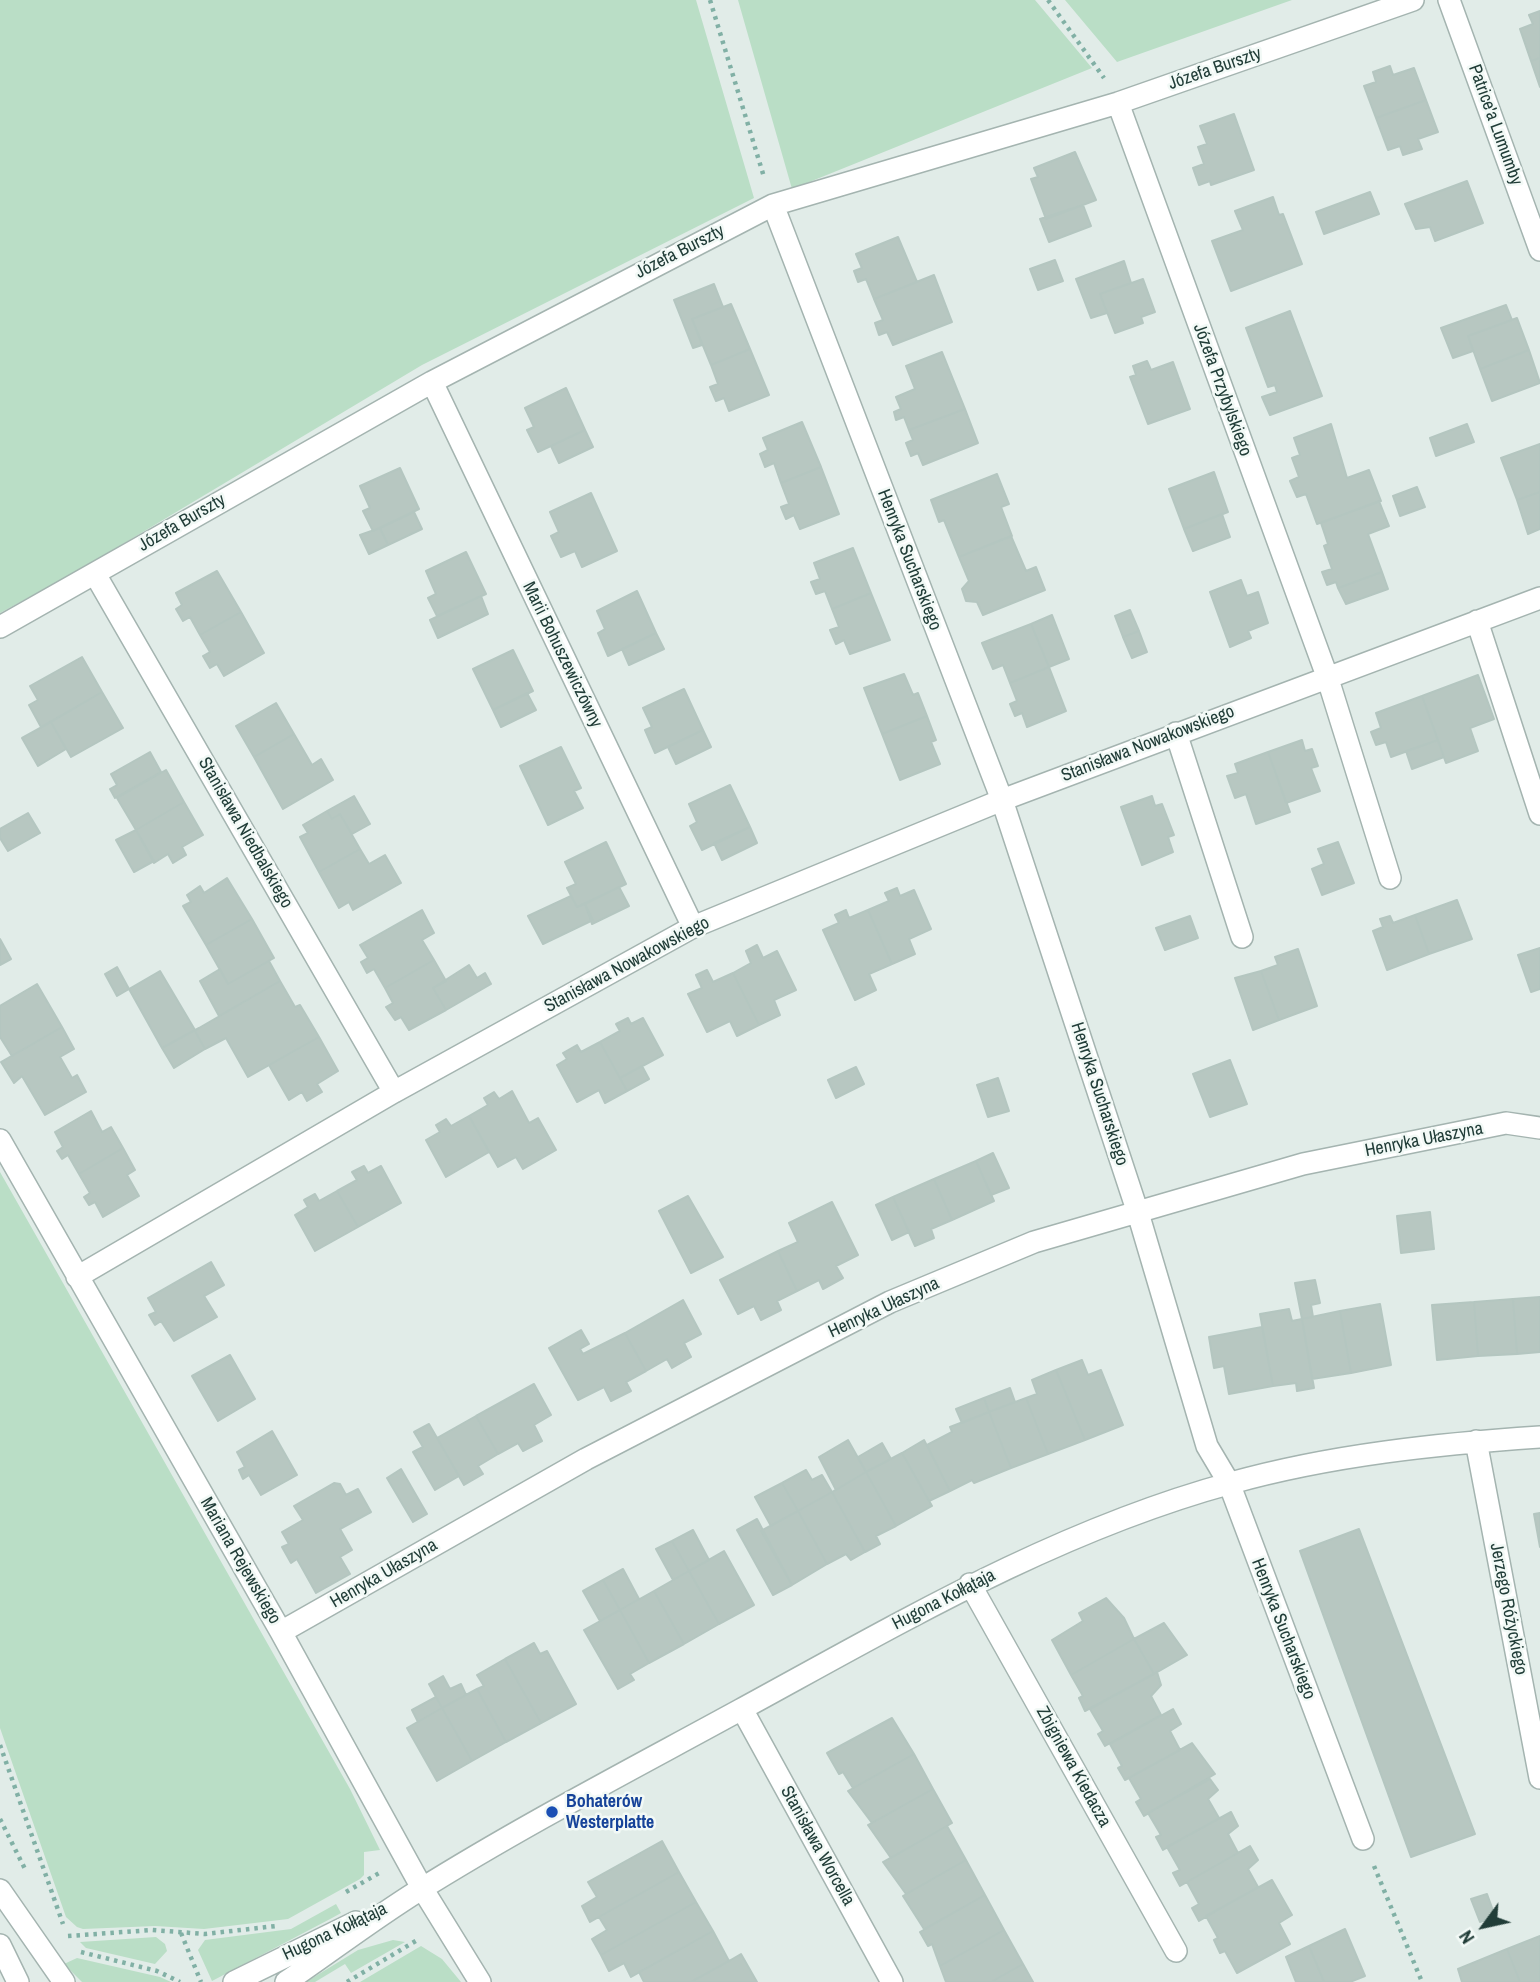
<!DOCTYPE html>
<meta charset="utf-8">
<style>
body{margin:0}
#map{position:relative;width:1540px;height:1982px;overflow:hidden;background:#e1ece8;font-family:"Archivo Narrow",sans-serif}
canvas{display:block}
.north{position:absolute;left:1449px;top:1891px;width:70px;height:70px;-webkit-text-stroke:5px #f2f9f6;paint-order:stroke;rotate:237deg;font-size:19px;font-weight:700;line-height:28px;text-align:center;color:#213d38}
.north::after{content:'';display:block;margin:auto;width:24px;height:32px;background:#213d38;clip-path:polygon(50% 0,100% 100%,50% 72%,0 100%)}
</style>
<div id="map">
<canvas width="1540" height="1982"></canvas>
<div class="north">N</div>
</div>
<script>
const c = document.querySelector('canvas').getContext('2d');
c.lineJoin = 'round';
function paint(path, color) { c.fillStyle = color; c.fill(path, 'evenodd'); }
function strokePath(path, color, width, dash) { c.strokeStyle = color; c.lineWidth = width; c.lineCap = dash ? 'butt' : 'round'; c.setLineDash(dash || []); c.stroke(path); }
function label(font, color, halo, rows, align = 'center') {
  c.font = font + ' "Archivo Narrow",sans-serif'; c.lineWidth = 5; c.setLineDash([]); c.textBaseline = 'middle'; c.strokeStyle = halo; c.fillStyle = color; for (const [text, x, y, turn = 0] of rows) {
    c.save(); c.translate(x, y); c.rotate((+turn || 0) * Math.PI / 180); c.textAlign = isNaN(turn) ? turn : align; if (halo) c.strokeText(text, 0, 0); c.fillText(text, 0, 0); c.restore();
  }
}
const green = new Path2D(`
 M0,0H696L754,198L422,365L81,569L0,613Z
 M738,0H1035L1092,68L792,189Z
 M1065,0H1292L1117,62Z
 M0,1172L350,1789L380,1850L364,1852V1875L360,1879L288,1919L204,1929L155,1926L83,1929L77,1927L66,1917L0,1728Z
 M336,1904L341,1913L332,1918L212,1981L198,1950L205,1940L291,1929Z
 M156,1937L165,1944L167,1951L155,1964L86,1948L80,1942Z
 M393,1940L405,1942L351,1973L345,1964L315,1982H306L358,1950Z
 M421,1946L442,1959L461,1982H360Z
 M77,1958L160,1977L171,1982H82L64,1964Z`);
const building = new Path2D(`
 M1540,11V58L1531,61L1520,29L1533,24L1529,15Z
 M1540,58V87L1531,61Z
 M1390,66L1393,75L1414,68L1426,100L1376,118L1364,86L1376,82L1373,72Z
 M1426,100L1438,132L1418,139L1422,149L1403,155L1400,146L1388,150L1376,118Z
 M1234,114L1254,170L1211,185L1210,181L1199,185L1193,168L1204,164L1198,147L1207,144L1200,126Z
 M1075,152L1096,200L1046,219L1031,179L1038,177L1034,168Z
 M1467,181L1483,223L1435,241L1430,227L1416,229L1405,204Z
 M1370,192L1379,214L1324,234L1316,212Z
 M1273,197L1279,215L1283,214L1302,264L1231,291L1212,241L1243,230L1235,211Z
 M1083,205L1091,226L1049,242L1040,219Z
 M898,237L917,282L874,299L866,279L858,282L854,271L862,268L856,254Z
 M1055,260L1063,281L1038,290L1030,269Z
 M1124,261L1131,283L1100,294L1107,313L1091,318L1076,279Z
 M934,275L952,322L893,345L887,332L879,335L875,323L883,320L874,299Z
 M1143,279L1155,312L1141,317L1143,323L1115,333L1100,294Z
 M714,284L723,307L692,319L702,345L693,348L674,300Z
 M731,304L750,349L711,365L692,319Z
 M1506,305L1512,320L1468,336L1473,351L1453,358L1441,328Z
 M1290,311L1322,396L1270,415L1262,397L1277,392L1275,385L1268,387L1246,328Z
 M1517,318L1529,350L1480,369L1468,336Z
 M750,349L769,395L729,411L724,398L716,401L710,387L718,384L711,365Z
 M1529,350L1540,383L1492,401L1480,369Z
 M942,352L965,409L909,430L904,417L896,420L894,412L901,409L896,397L915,389L906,366Z
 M1147,361L1151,370L1173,362L1190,409L1148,424L1130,377L1136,375L1133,366Z
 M566,388L585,430L538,452L527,430L534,427L525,408Z
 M965,409L978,443L923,465L918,453L911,456L906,443L913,440L909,430Z
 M802,422L821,467L781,483L774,463L765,467L760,454L768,450L763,438Z
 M1331,424L1347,478L1369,470L1381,501L1317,524L1306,494L1297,497L1290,481L1299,477L1292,458L1300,455L1294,438Z
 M1467,424L1474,442L1436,456L1430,438Z
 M585,430L593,447L559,463L551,446Z
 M1540,444V492L1517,500L1501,458Z
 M821,467L839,514L800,529L794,515L786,519L781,507L789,504L781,483Z
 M400,468L419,509L373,531L363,511L370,508L360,486Z
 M1214,472L1228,512L1184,529L1169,489Z
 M997,474L1009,504L1001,507L1012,536L959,557L944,520L939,522L931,500Z
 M1417,487L1425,507L1400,516L1393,496Z
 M1540,492V529L1528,534L1517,500Z
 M591,493L617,551L582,567L575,551L561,557L551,536L559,532L550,512Z
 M1379,501L1389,526L1368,534L1382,572L1338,588L1336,582L1327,585L1322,572L1332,569L1324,546L1328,544L1321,523Z
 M414,512L422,529L388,545L380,528Z
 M1222,514L1230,537L1193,551L1184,529Z
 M380,528L388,545L369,554L360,535Z
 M1011,536L1026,571L1036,567L1045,590L983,615L977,602L966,601L962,589L969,581L959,557Z
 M853,548L871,593L832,609L825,591L816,594L811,582L820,579L814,563Z
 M466,552L486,594L437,616L428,598L436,594L426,571Z
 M217,571L241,612L200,635L190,617L183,621L176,609L182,605L176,593Z
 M1382,572L1388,589L1346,604L1338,588Z
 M1241,580L1247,596L1258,592L1268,623L1248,631L1251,638L1230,647L1210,592Z
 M637,591L656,633L608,656L598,633L605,629L597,611Z
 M871,593L890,640L850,654L844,640L836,644L830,630L839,627L832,609Z
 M481,596L488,614L438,638L430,620Z
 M1130,610L1139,631L1123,637L1115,616Z
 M241,612L264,653L224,676L217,664L210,668L203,656L210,652L200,635Z
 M1052,615L1069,659L1049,667L1031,624Z
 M1031,624L1049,667L1010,683L1003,665L993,669L982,643Z
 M1139,631L1147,652L1132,658L1123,637Z
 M656,633L664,649L629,665L622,649Z
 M513,650L533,691L493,710L473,669Z
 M82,657L102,692L41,727L29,705L38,700L30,686Z
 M1049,667L1066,711L1027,727L1022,713L1015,716L1010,704L1017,701L1010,683Z
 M904,674L913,695L918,693L927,716L882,734L864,688Z
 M1478,675L1494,719L1470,728L1478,751L1446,763L1422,696Z
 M684,689L703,730L655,753L645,730L652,727L643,708Z
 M102,692L123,728L71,757L51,722Z
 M527,693L536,710L501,727L493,710Z
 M1422,696L1438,740L1391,757L1386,742L1376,745L1371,732L1381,728L1376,713Z
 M276,703L294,734L254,757L236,726Z
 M927,716L936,740L931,742L940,764L900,780L882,734Z
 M51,722L66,749L38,766L22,738Z
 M703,730L711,747L676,764L668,747Z
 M294,734L312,765L321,759L333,780L283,809L254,757Z
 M1302,740L1305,751L1312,749L1318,766L1311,768L1320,791L1286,803L1268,752Z
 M1438,740L1444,757L1412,769L1406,751Z
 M561,747L581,788L574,791L583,808L548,825L520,766Z
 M150,752L161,772L115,798L110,789L117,785L111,774Z
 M1268,752L1290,812L1256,824L1246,794L1235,798L1227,776L1238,773L1235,764Z
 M166,770L184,802L136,830L117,798Z
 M730,785L750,827L702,850L690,826L697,822L689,804Z
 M354,796L370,824L352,834L340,814L332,819L327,811Z
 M1152,796L1155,806L1162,804L1174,835L1168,837L1173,852L1142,865L1121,807Z
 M184,802L203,835L182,847L186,855L173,863L168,854L154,863L136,830Z
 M327,811L332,819L340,814L360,849L319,872L300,837L308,833L303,825Z
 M28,813L40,833L8,851L0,838V829Z
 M750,827L757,843L722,860L714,843Z
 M136,830L154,861L134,872L116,840Z
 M606,842L626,884L577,907L567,888L576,884L565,862Z
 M1338,842L1354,883L1322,895L1312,869L1324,864L1318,849Z
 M360,849L369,864L385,855L401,883L353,910L349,902L339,908L319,872Z
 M227,878L252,919L206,945L183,906L191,902L187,895L200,886L204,893Z
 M619,887L629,906L592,924L585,904Z
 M897,888L900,896L914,890L931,929L909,939L915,954L892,964L868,910L889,901L885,893Z
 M571,896L577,907L585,904L593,920L543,944L528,916Z
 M1457,900L1472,939L1429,954L1415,915Z
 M422,910L434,933L422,940L434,960L385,988L374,969L367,973L361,962L368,958L360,945Z
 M846,910L849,918L868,910L892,964L869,974L876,990L855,1000L823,930L839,923L835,915Z
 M1415,915L1429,954L1387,970L1373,931L1383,927L1380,919L1390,916L1393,923Z
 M1190,916L1198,938L1165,950L1156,928Z
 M252,919L274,958L228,984L206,945Z
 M0,939L11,959L0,965Z
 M757,945L763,958L777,951L796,990L774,1000L780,1015L759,1025L733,973L751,963L746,951Z
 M1540,948V989L1531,992L1518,955Z
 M1298,949L1317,1006L1279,1020L1261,971L1278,965L1275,957Z
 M434,960L446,981L433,988L446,1010L409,1030L401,1017L395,1020L386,1007L393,1003L385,988Z
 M269,961L280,981L219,1016L200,981L220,969L228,984Z
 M469,965L477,978L485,973L491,984L446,1010L433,988Z
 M117,967L129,989L117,996L105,974Z
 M707,970L713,982L733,973L759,1025L737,1036L730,1021L707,1032L688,994L702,988L696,975Z
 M160,971L195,1030L162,1048L129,989Z
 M1261,971L1279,1020L1253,1030L1235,978Z
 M280,981L295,1007L300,1005L319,1037L248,1077L226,1038L205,1049L195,1031L199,1028Z
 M37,984L62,1027L12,1056L0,1037V1006Z
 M628,1018L631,1024L643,1018L663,1055L620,1078L600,1042L620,1031L616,1024Z
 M62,1027L74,1049L60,1057L72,1078L77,1075L86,1092L45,1115L22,1076L14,1083L1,1062Z
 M199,1028L195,1031L205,1049L174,1068L162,1048Z
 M319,1037L338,1071L317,1084L322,1092L307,1101L302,1092L289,1100L269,1065Z
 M600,1042L627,1091L605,1103L599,1090L577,1102L557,1065L567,1059L563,1053L577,1045L581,1052Z
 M1230,1060L1247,1104L1210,1117L1193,1074Z
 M642,1066L649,1079L627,1091L620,1078Z
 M856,1067L864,1084L836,1098L828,1080Z
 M998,1078L1009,1111L988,1117L977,1085Z
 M512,1091L529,1123L538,1118L556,1150L523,1169L516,1157L498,1167L469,1116L488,1105L484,1098L494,1092L499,1099Z
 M91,1111L102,1132L111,1127L123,1148L79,1174L68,1155L62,1159L57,1151L63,1147L55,1132Z
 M469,1116L489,1152L446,1177L426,1140L440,1132L436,1125L446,1119L451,1126Z
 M123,1148L135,1170L127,1175L139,1196L103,1217L95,1202L89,1205L84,1197L90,1193L79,1174Z
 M993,1153L1009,1188L991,1195L976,1161Z
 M976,1161L994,1201L952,1220L934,1179Z
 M364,1166L368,1173L381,1166L401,1203L358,1227L337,1191L357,1180L352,1172Z
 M934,1179L952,1220L931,1229L934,1238L915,1246L893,1197Z
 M337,1191L358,1227L315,1251L295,1215L308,1207L304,1200L315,1194L319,1201Z
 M688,1196L723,1257L691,1273L659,1211Z
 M893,1197L909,1232L892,1240L876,1205Z
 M832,1202L858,1255L836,1266L843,1278L823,1289L819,1280L797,1291L778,1251L798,1242L789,1223Z
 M1430,1212L1434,1249L1401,1253L1397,1216Z
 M778,1251L797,1291L777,1301L781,1310L761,1320L754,1306L738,1314L720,1280Z
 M211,1262L224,1285L204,1296L217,1317L174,1341L161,1321L155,1325L149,1315L156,1312L148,1298Z
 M1315,1280L1320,1303L1311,1305L1313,1317L1302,1319L1295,1283Z
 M1540,1297V1352L1517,1354L1513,1299Z
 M1513,1299L1517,1354L1478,1356L1474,1302Z
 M683,1300L701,1334L684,1343L691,1357L672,1368L667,1359L646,1371L625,1333Z
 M1474,1302L1478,1356L1437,1360L1432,1305Z
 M1380,1304L1391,1365L1351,1373L1340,1311Z
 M1289,1309L1292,1321L1302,1319L1314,1388L1297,1391L1296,1383L1273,1386L1260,1314Z
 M1340,1311L1351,1373L1312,1379L1302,1319Z
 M1262,1327L1273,1386L1229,1394L1224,1366L1214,1368L1209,1337Z
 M581,1330L589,1344L580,1349L583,1354L625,1333L646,1371L626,1382L631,1391L611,1401L604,1387L578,1400L549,1348Z
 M230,1355L255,1399L218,1421L192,1376Z
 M1082,1360L1088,1375L1101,1370L1123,1425L1085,1440L1056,1370Z
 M1056,1370L1085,1440L1048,1454L1026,1398L1037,1394L1032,1380Z
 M534,1384L551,1415L534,1425L542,1441L523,1451L518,1443L498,1454L476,1416Z
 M1010,1388L1015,1402L989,1412L984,1398Z
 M984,1398L989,1412L962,1423L956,1409Z
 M1026,1398L1048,1454L1011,1468L989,1412Z
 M989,1412L1011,1468L974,1483L972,1480L950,1491L927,1445L952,1432L950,1427Z
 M476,1416L498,1454L478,1466L483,1474L464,1485L437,1438Z
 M429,1424L459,1476L435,1490L413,1452L423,1447L414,1432Z
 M272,1431L297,1475L261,1495L249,1475L243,1479L239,1470L245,1467L237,1452Z
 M848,1440L866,1472L836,1490L819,1457Z
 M924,1440L950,1491L929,1501L902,1453Z
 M882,1443L891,1459L866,1472L858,1457Z
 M902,1453L932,1506L896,1526L866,1472Z
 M401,1469L427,1514L413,1522L387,1478Z
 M806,1470L812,1480L822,1475L832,1492L798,1511L782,1483Z
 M866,1472L896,1526L876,1536L880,1544L865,1552L832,1492Z
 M334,1483L340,1484L346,1495L358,1489L371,1512L340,1529L352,1550L340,1557L350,1574L316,1593L297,1559L291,1563L282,1547L289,1544L282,1532L303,1520L294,1506Z
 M782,1483L798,1511L771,1526L755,1497Z
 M832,1492L865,1552L851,1560L846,1554L827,1564L798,1511Z
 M798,1511L827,1564L792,1585L761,1531Z
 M1540,1513V1547L1534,1514Z
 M757,1519L792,1585L773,1595L737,1530Z
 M1359,1529L1475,1834L1411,1857L1300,1551Z
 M693,1530L709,1560L689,1571L672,1541Z
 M672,1541L689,1571L673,1580L656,1549Z
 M724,1551L754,1605L719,1624L689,1571Z
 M623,1569L639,1599L620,1610L603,1580Z
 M689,1571L719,1624L684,1644L654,1591Z
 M603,1580L620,1610L600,1621L583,1591Z
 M654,1591L684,1644L649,1663L620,1610Z
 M1106,1598L1124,1618L1134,1639L1071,1675L1052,1640L1083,1621L1079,1613Z
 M620,1610L649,1663L630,1674L634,1680L618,1689L584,1630Z
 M1164,1623L1187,1655L1154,1674L1134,1639Z
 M1134,1639L1154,1674L1085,1711L1079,1698L1083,1696L1071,1675Z
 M534,1643L540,1654L547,1651L576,1704L541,1723L505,1659Z
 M505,1659L541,1723L506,1742L477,1689L484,1686L477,1675Z
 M1157,1672L1161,1685L1151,1696L1161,1715L1105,1746L1098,1734L1103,1731L1090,1709Z
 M443,1676L450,1689L461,1684L466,1695L442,1708L429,1684Z
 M477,1689L506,1742L472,1761L442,1708Z
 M436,1697L442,1708L418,1722L412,1710Z
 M442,1708L472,1761L437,1781L407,1728Z
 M1173,1709L1181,1724L1170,1731L1180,1750L1125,1780L1118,1768L1122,1766L1110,1744Z
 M892,1718L914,1754L853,1788L843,1772L839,1774L827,1753Z
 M1192,1743L1215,1774L1144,1816L1136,1802L1141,1799L1129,1778Z
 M914,1754L933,1789L872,1823L848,1791Z
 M1210,1779L1218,1790L1208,1799L1219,1818L1163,1850L1156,1837L1161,1835L1148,1813Z
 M933,1789L952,1823L891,1858L868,1825Z
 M1231,1812L1238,1826L1228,1834L1238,1853L1180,1886L1173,1873L1180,1870L1167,1847Z
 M947,1826L966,1860L906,1894L883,1862Z
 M662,1841L679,1872L590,1922L582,1906L597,1897L588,1882Z
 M1250,1846L1258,1860L1248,1869L1258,1887L1199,1921L1192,1908L1199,1904L1187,1882Z
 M966,1860L985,1895L924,1929L903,1896Z
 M679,1872L696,1902L601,1955L592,1939L607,1930L599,1917Z
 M1272,1880L1292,1915L1279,1923L1290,1944L1237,1973L1225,1951L1220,1953L1214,1940L1218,1938L1206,1916Z
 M1487,1894L1495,1916L1480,1922L1471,1899Z
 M985,1895L1004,1930L940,1966L932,1944L928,1946L920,1932Z
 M696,1902L713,1931L631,1977L624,1963L609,1971L601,1955Z
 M1345,1929L1365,1976L1350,1982H1324L1309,1946Z
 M1004,1930L1023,1964L991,1982H946L940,1966Z
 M713,1931L729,1961L691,1982H644L639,1972Z
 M1540,1936V1982H1520L1507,1949Z
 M1309,1946L1324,1982H1296L1286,1957Z
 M1507,1949L1520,1982H1462L1458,1969Z
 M741,1954L757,1982H691L729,1961Z
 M1023,1964L1033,1982H991Z`);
const path = new Path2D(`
 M710,0L764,177
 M1048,0L1104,78
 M0,1745L63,1924
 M0,1819L26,1871
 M1374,1866L1422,1982
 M346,1892L381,1872
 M181,1933L201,1982
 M68,1936L152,1930L205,1934L276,1926
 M81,1952L157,1971L180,1982
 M347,1982L419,1939`);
const street = new Path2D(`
 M1449,0L1540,250
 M1118,103L1327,676L1390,878
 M773,205L1002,800L1138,1213L1207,1446L1229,1483L1363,1839
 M432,382L693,927
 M95,574L394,1092
 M1477,621L1540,814
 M0,627L432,382L773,205L1118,103L1413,0
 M1176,733L1242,937
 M0,1140L281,1632L422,1888L480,1982
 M77,1277L394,1092L693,927L1002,800L1540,598
 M1476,1441L1540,1778
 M970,1584L1176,1951
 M281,1632L586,1459L890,1302L1034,1242L1303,1164L1506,1123L1540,1128
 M742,1709L892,1982
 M0,1890L64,1982
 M0,1945L18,1982
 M234,1982L356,1922
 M286,1982C330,1952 373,1919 418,1891C522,1826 632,1769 740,1710C898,1624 1055,1531 1231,1483C1331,1455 1437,1444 1540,1437`);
const markers = [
 [552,1812,7,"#1a4fb4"]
];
const streetNames = [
 ["Józefa Burszty",1215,69,-19],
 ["Patrice'a Lumumby",1495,125,70],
 ["Józefa Burszty",680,252,-27],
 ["Józefa Przybylskiego",1222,390,70],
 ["Józefa Burszty",182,523,-30],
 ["Henryka Sucharskiego",909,560,69],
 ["Marii Bohuszewiczówny",562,655,64],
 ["Stanisława Nowakowskiego",1148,744,-21],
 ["Stanisława Niedbalskiego",245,833,60],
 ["Stanisława Nowakowskiego",627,965,-28],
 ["Henryka Sucharskiego",1099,1094,72],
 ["Henryka Ułaszyna",1424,1140,-11],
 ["Henryka Ułaszyna",884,1308,-25],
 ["Mariana Rejewskiego",240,1561,60],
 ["Henryka Ułaszyna",384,1574,-30],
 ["Hugona Kołłątaja",944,1600,-27],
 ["Jerzego Różyckiego",1508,1609,79],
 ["Henryka Sucharskiego",1283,1629,69],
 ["Zbigniewa Kiedacza",1073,1767,61],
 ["Stanisława Worcella",817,1846,61],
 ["Hugona Kołłątaja",335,1932,-25]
];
const transitNames = [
 ["Bohaterów",566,1802],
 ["Westerplatte",566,1823]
];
paint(green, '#badec6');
paint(building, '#b7c7c1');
strokePath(building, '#b4c6c0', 2);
strokePath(street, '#a4b4b0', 24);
strokePath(path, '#81b0a5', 4.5, [3.5, 5]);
strokePath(street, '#fff', 21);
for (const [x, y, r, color] of markers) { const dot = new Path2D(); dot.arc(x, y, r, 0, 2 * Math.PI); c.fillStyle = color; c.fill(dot); strokePath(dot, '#f2f9f6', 2.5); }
label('18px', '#213d38', '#f2f9f6', streetNames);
label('bold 18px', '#164399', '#f2f9f6', transitNames, 'left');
</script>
